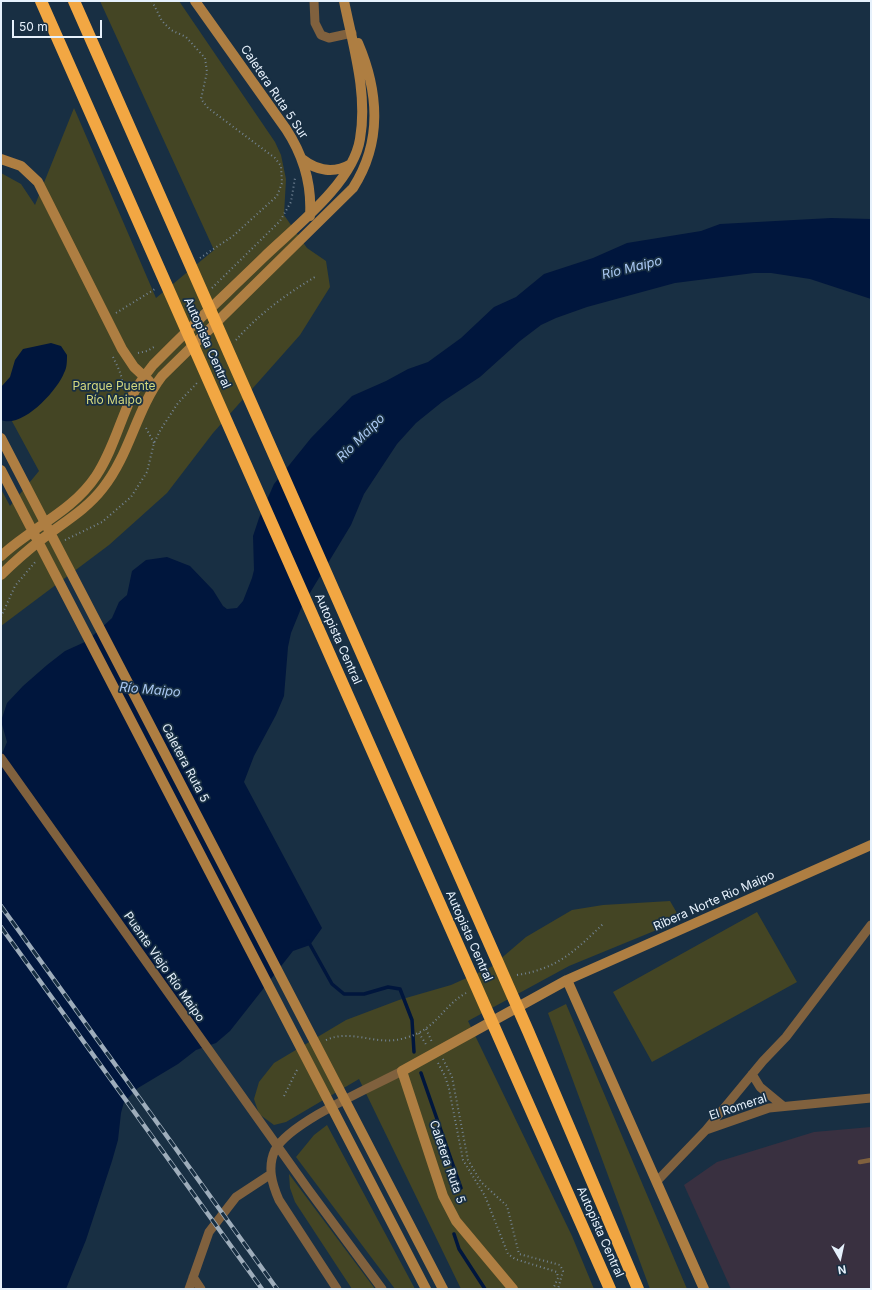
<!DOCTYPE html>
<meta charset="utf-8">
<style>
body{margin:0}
#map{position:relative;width:872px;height:1290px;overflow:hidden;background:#182f43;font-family:Inter,sans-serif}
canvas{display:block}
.frame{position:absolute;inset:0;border:2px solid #e6f1fc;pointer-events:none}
.north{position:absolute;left:820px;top:1238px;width:40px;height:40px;-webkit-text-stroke:3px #182f43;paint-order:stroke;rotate:171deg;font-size:11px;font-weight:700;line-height:16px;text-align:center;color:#e6f1fc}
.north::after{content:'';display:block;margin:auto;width:14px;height:18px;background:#e6f1fc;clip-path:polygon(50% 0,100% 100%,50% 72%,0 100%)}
.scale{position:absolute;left:12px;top:20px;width:90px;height:18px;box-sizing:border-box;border:2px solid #e6f1fc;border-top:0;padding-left:5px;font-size:12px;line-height:14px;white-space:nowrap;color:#e6f1fc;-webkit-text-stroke:3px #182f43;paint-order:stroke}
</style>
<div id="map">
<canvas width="872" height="1290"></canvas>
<div class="frame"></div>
<div class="north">N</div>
<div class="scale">50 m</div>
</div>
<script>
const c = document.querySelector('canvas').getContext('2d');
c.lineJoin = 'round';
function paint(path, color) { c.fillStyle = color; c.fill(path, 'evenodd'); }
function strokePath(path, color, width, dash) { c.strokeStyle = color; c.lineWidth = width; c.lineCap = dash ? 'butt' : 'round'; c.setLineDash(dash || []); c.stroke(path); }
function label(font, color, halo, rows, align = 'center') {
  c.font = font + ' Inter,sans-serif'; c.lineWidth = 3.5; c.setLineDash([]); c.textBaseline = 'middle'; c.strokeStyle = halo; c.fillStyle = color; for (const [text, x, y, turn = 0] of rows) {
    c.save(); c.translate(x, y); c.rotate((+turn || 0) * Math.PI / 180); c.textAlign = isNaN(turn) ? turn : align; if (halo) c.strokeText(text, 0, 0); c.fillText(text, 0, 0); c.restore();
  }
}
const industrial = new Path2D(`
 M871,1127V1289H731L684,1185L717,1162L814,1132Z`);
const green = new Path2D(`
 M100,1H179L275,142L281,155L286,179L284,215L307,248L326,261L330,287L300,335L213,433L167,493L109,545L1,626V489L10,506L39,471L1,401V173L21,184L35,205L74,108L156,298L214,250Z
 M670,901L681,920L569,966L468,1021L572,1236L594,1289H461L359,1079L286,1122L274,1125L259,1114L254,1099L259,1082L274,1063L346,1020L399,1000L451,985L491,967L526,937L572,910L603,905Z
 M757,912L797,982L652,1062L613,992Z
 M566,1004L687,1289H650L548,1013Z
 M327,1125L415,1289H395L296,1157L314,1135Z
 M289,1174L375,1289H352L295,1202L290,1188Z`);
const water = new Path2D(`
 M831,218L871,219V299L810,279L771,273H754L675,283L587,307L556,318L541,325L520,341L480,377L442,402L416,423L397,444L364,494L351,525L302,606L291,633L288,647L284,696L276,715L254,756L244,782L322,928L310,945L293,951L230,1031L216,1043L196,1050L178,1064L138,1088L124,1102L121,1113L118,1140L112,1161L86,1240L66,1289H1V756L7,742L1,721L7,703L23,686L47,665L65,651L87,641L112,618L119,602L127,595L132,571L146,560L167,557L190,566L213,590L223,606L227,609L237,608L243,601L252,578L254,570L253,536L259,518L274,484L311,438L352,396L386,381L408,369L428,362L461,338L494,307L516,297L544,274L593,258L627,243L701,231L720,224Z
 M51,343L61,346L67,355C67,361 67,368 64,373C57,391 22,429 1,420V387L10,377L15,360L23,349Z`);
const stream = new Path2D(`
 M308,941L332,984L344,994H364L388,987L400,989L412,1020L414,1052
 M421,1073L461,1188
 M454,1234L459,1249L485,1289`);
const path = new Path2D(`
 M152,1L162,21L171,30L186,37L205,58L207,72L201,99L208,108L275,158L281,166L282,183L277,196L233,236L200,258
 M212,288L280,221L291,202L295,178
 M116,313L155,289
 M236,340C259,314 285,295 315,277
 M138,353L147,351L154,347
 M113,357C118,368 125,379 121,391
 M146,428L154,443
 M65,540L102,522L131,497L147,472L154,443L161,429L178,403L197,383
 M1,617L15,586L36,561
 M517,975C557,969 575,951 603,924
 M426,1029L432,1042
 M419,1033L427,1046
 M326,1040C353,1028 376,1047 405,1038C438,1029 441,1007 466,993
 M443,1059L452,1077L468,1160L481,1182L507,1206L519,1254L560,1265L563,1271L558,1289
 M438,1063L445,1076L449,1089L463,1160L485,1196L508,1254L515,1259L557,1272L558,1278L553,1289
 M284,1096L298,1068`);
const lane = new Path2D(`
 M860,1162L871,1160`);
const street = new Path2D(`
 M314,1L315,23L321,35L329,38L352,33
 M1,758L308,1189L382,1289
 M752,1074L760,1087L783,1106
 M706,1130L763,1061L786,1037L871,925
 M658,1180L706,1130L769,1108L871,1098
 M193,1277L201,1289
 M189,1289L209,1232L236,1197L271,1174
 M337,1289L279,1200C272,1184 267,1167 275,1150C290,1122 372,1087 402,1071`);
const secondary = new Path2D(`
 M195,1L286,129C303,155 312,185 310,216
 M1,159L21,166L38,182L122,349L134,367L149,381
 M302,159C317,171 334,174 351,164
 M1,438L443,1289
 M1,470L426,1289
 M1,556C32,527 72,512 96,476C112,452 119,424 131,398C137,386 145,375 153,365C189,328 227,293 264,257C295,227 353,183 360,139C368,93 353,46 344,1
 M1,575C14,562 28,550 42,539C64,522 86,510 103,488C130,454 136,410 162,376L353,188C382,143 379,92 358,43
 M567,980L704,1289
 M513,1289L456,1221L443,1196L402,1071L567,980L871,845`);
const highway = new Path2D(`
 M41,1L610,1289
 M74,1L528,1031L638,1289`);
const rail = new Path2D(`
 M1,906L277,1289
 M1,927L262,1289`);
const streetNames = [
 ["Caletera Ruta 5 Sur",274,92,56],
 ["Autopista Central",207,343,66],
 ["Autopista Central",338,639,66],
 ["Caletera Ruta 5",185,763,62],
 ["Ribera Norte Rio Maipo",714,901,-24],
 ["Autopista Central",469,936,66],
 ["Puente Viejo Río Maipo",164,967,55],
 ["El Romeral",738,1107,-18],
 ["Caletera Ruta 5",447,1162,71],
 ["Autopista Central",600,1232,66]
];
const parkNames = [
 ["Parque Puente",114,386],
 ["Río Maipo",114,400]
];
const waterNames = [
 ["Río Maipo",632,268,-14],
 ["Río Maipo",361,438,-45],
 ["Río Maipo",150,690,5]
];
paint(industrial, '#393040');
paint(green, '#444524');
paint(water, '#00163d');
strokePath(stream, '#00163d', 3.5);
strokePath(path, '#748595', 2, [1, 3]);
strokePath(lane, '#80613e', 4.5);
strokePath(street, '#80613e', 9);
strokePath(secondary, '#ae7e42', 10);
strokePath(highway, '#f2a743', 12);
strokePath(rail, '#9eadbb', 4.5);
strokePath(rail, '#182f43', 3, [9]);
label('12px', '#e6f1fc', '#182f43', streetNames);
label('12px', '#d4d87e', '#182f43', parkNames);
label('italic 13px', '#aac8f2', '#182f43', waterNames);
</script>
